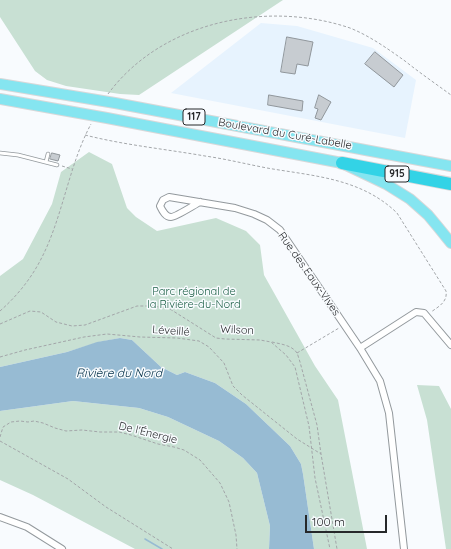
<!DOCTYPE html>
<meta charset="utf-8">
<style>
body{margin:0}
#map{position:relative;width:451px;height:549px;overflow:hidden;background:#f8fbfe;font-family:Quicksand,sans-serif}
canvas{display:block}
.scale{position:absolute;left:305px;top:515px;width:82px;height:18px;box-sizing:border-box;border:2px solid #26282a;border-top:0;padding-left:5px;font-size:12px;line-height:14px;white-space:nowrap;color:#26282a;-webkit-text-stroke:3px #f8fbfe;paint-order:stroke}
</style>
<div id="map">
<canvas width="451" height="549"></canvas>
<div class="scale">100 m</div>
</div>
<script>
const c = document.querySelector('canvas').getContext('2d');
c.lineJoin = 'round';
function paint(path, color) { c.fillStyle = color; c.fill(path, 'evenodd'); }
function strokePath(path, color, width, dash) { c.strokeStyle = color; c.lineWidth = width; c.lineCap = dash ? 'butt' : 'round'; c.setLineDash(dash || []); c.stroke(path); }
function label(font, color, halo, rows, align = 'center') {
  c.font = font + ' Quicksand,sans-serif'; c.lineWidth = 3; c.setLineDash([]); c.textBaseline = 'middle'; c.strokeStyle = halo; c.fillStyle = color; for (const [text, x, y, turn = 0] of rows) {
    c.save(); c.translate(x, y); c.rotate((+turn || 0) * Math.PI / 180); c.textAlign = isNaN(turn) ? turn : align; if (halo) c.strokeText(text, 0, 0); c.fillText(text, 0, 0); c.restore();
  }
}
const built = new Path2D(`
 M261,23L297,26L373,48L416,80L405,138L171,93Z`);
const green = new Path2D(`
 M0,0H283L139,95L120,94L66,86L47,80L35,71L0,17Z
 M89,152L112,164L127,208L136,217L157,231L216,218L246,231L260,245L264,275L315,366L338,400L367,549H314L303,474L301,464L290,446L246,404L215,383L185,372L177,375L161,367L132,340L120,338L99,342L67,352L0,367V276L23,259L52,204L61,172Z
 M417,385L439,386L451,409V549H446L427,420Z
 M73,401L139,408L168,417L219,441L243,458L257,473L270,526L269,549H135L33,495L0,480V411Z`);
const water = new Path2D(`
 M120,338L132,340L161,367L177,375L185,372L215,383L246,404L290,446L301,464L303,474L314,549H269L270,526L257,473L243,458L219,441L168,417L139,408L73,401L0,411V367L67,352L97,342Z`);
const stream = new Path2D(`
 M145,539L162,549`);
const building = new Path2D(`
 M287,37L313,42L308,66L297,64L295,74L281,72Z
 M375,52L403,75L394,87L365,64Z
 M269,95L303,101L302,111L268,105Z
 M319,95L331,102L321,120L315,118L318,109L315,108Z
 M52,153L60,155L58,161L50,159Z`);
const path = new Path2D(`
 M108,94C162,21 267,0 350,28C370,36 388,49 405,61C420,73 436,84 451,95
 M85,135C124,145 165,149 205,156C226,159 246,164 267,168C313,176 361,178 397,213L446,291C448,302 438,307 431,312
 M62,166L72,169
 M0,311C16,297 30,280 40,261C63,218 68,167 91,124
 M0,324L30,311L41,312L56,322L72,326L85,325L137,306H153L170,309L216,338L225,339L260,340L271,342L286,355L295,367L309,426L315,478L330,549
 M272,342C280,344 292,345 297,353C298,355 299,359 300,362L317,425L321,454L337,549
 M297,353L339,328
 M0,357L25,350L84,337L107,334L140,337L177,338L199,341L209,347L224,363L233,386L242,395L297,439L321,454
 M0,437L3,427L11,422L20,421L28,422L34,421L43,423L55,428L66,431L82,430L100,432H119L131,435L158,444L174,447L184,450L200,460L220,483L229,502L236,535L237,549
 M0,441L68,479L106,507L173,549`);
const lane = new Path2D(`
 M0,153L18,155L57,165
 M46,162L48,154`);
const street = new Path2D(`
 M200,202C194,205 176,217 171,217C165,217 162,210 160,206L163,200L169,197L235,208L254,214L267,220L280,230L360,348L380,381L389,413L404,549
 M360,348L416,312L424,313L451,345
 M0,517L27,527L62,549`);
const primary = new Path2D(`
 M0,84L115,103L451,166
 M0,99L107,118L342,163L386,184L410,199L428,215L438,227L451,243`);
const highway = new Path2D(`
 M342,163L451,184`);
const shields = [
 [194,117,22],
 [397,174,24]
];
const shieldNames = [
 ["117",194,117],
 ["915",397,174]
];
const streetNames = [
 ["Boulevard du Curé-Labelle",285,134,10],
 ["Rue des Eaux-Vives",309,274,55],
 ["Wilson",237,330,3],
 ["Léveillé",171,331,4],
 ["De l'Énergie",148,433,14]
];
const parkNames = [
 ["Parc régional de",194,292],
 ["la Rivière-du-Nord",194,305]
];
const waterNames = [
 ["Rivière du Nord",119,373]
];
paint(built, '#e7f3fe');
paint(green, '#c8e0d3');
paint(water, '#97bbd3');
strokePath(stream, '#97bbd3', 1.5);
paint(building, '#c7ccd1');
strokePath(building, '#91979c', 1);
strokePath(lane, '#93999d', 4.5);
strokePath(street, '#93999d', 8);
strokePath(primary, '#d8d8d9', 12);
strokePath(highway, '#d8d8d9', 14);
strokePath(path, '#a3a6a9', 1, [3, 2]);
strokePath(lane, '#fff', 3);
strokePath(street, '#fff', 6);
strokePath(primary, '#85e5f0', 10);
strokePath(highway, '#33d3e6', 12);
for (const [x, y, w] of shields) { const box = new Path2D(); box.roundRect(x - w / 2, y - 8, w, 16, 3); c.fillStyle = '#f8fbfe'; c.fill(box); strokePath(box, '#26282a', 1); }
label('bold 10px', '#26282a', null, shieldNames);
label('11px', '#26282a', '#f8fbfe', streetNames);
label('11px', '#1c6046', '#f8fbfe', parkNames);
label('italic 12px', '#002e46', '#f8fbfe', waterNames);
</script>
